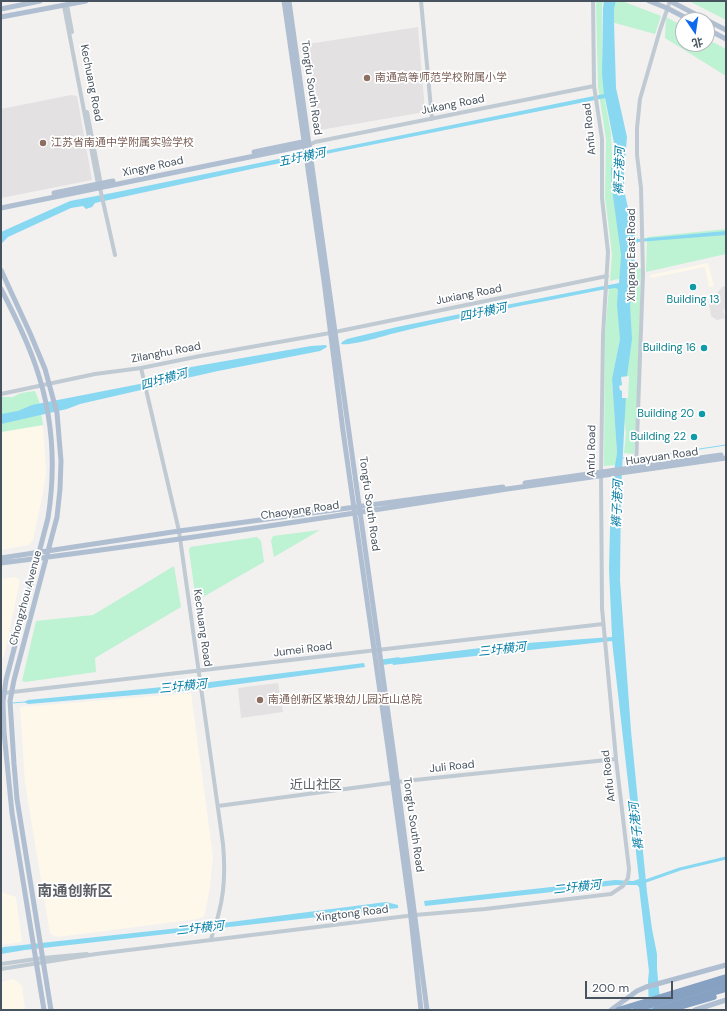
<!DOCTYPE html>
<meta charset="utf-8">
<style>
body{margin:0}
#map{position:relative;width:727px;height:1011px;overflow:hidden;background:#f3f0f0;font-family:"DM Sans","Noto Sans SC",sans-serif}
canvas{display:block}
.frame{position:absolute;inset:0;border:2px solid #47535f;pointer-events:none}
.north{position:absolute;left:675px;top:12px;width:40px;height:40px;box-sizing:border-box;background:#fff;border:1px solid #b5babf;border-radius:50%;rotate:167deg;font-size:11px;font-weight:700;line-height:16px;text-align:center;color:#47535f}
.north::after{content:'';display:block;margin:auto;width:14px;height:18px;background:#0f69ef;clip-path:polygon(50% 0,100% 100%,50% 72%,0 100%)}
.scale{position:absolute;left:585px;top:981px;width:88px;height:18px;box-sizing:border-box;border:2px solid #47535f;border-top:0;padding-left:5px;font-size:12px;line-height:14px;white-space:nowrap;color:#47535f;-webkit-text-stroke:3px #fff;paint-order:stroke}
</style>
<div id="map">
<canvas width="727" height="1011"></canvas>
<div class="frame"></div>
<div class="north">北</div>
<div class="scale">200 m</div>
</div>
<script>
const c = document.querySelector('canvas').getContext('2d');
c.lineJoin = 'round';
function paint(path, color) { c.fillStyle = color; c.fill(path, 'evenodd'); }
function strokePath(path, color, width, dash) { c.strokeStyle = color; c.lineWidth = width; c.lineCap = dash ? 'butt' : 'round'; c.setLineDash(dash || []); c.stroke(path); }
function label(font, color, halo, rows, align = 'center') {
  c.font = font + ' "DM Sans","Noto Sans SC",sans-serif'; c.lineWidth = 3.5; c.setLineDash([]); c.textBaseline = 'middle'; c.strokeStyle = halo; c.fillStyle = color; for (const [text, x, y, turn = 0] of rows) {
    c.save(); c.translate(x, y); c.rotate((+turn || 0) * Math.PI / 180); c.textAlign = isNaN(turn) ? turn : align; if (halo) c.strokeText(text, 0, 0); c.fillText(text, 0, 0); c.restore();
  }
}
const commercial = new Path2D(`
 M708,263L714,286L709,287L705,267L651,278L650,275Z
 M43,425L46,473L43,493L33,540L29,545L1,550V432Z
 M15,577L20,580L4,657L1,658V579Z
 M191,693L213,856L210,887L205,914L203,917L198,919L58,937L54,936L50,933L49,928L25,783L20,707Z
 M1,892L16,897L22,942L1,945Z
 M14,979L22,986L25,1010H1V982Z`);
const education = new Path2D(`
 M418,27L425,112L320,130L308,44Z
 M71,95L77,96L92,180L1,198V109Z
 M726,286V309L723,310L725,318L717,320L711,316L709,304L722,287Z
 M278,683L283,712L241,718L238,688Z`);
const green = new Path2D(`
 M596,1H603L602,5V60L605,101L611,133L613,177L623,242L622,278L610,281L612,254L605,197L606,139L598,87Z
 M616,1H622L661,16L655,34L611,22Z
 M689,1H726V20Z
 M666,17L683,26V44H707V39L726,49V76L665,38Z
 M726,229V254L646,272L647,237Z
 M641,268L638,386L634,454L624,453L626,433L622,398L628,309L632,269Z
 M622,285L620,339L612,379L617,453L616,465L604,466L605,335L609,287Z
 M35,391L39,401L43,425L1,432V397H13L21,393Z
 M320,530L274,557L271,541L273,536Z
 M257,537L261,541L264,562L196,601L189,550L190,547Z
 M174,566L181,607L95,658L96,672L25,682L22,681L36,621L93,615Z`);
const water = new Path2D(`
 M604,1H616L614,9V23L616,88L627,137L624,173V190L634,234L638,239L726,231V235L638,242L634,246L635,270L630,305L632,339L627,376L621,490L620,580L631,731L647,892L652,929L657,954V969L661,1010H649L648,981L649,971L639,887L637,885H616L425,906L424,901L615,880L633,881L639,879L612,641L393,665L391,659L513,644L612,637L609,569L611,490L617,453L612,379L620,339L617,305L618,289L615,288L601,290C531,304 460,317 391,334C381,337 350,346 341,344L342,342L347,339L397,327L470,312L619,283L621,255L612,189L611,169L615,148L605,98L256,168L95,203L92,207L86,209L83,206L71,208L8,237L1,244V232L70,201L112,193L293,156H300L314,153L604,94L602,74L603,8Z
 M326,345L327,347L320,351L218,371L169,382L154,387L80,404L67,409L1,424V414L18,411L32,405L150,382L191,367L311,346Z
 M364,663L365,667L195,690L28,704L24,702L28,700L194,684Z
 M386,902L398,905V908L25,950L1,954V948L4,947L207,925Z`);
const pier = new Path2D(`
 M629,376L628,398H622V391L620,390L619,386L622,385L621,377Z`);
const stream = new Path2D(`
 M622,458H635
 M638,458L645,459L673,453L726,445
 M12,703L25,702`);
const canal = new Path2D(`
 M643,882L680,869L726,858`);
const river = new Path2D(`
 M384,662L398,660`);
const minor = new Path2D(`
 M421,1L432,119
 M67,5L72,32
 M64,6L98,184L100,188L115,255
 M87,112L101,185
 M309,145L315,142L594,86
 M141,368L179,531L223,844C225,866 225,890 219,912C217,922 213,930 211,940
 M1,394L95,374L141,368L200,356L330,333L607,276
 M636,467L643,274L641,188L637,155V128L640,99L660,30L670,1
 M4,693L603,624
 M218,806L405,781L616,759
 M1,964L43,958L87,954
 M1,969L96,954L211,940L415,915L485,909L611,894L623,886L628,878L629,869L616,759L602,608L601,476L603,335L608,252L602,198V139L594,86L593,1`);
const major = new Path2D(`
 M284,1L324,281L343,431L388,748L410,909L421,1010
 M289,1L394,756L427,1010
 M649,1L667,8L690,20
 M670,1L726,30
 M1,9L40,1
 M1,17L86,1
 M707,29L726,39
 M254,152L307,141
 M54,193L113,181
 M1,208L308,145
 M1,270L30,333L45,369L57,413L61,461L60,489L57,517L14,680L10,701L14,764L17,799L51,1010
 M1,289C14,314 27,340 36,367C53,416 56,467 48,518L6,680L3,702L4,732L12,813L44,1010
 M525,483L721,455
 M1,558L179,531L503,487
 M1,563C170,542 339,516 507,489C580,478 653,469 726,458
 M611,1010L637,991L646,987L726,965
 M695,1010L726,1000`);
const highway = new Path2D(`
 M618,1010L726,977
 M635,1010L726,983
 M655,1010L726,989
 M670,1010L714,997`);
const markers = [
 [367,78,4,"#8d6e63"],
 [43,143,4,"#8d6e63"],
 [693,287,4,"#0f9aa8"],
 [704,348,4,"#0f9aa8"],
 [702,414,4,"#0f9aa8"],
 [694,437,4,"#0f9aa8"],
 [260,700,4,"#8d6e63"]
];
const educationNames = [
 ["南通高等师范学校附属小学",375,78],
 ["江苏省南通中学附属实验学校",51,143],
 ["南通创新区紫琅幼儿园近山总院",268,700]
];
const streetNames = [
 ["Kechuang Road",91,83,79],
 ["Tongfu South Road",311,88,82],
 ["Jukang Road",453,105,-11],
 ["Anfu Road",590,129,-96],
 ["Xingye Road",153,167,-12],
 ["Xingang East Road",632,255,-90],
 ["Juxiang Road",469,295,-11],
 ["Zilanghu Road",166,353,-11],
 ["Anfu Road",592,451,-89],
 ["Huayuan Road",662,457,-8],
 ["Tongfu South Road",369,504,82],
 ["Chaoyang Road",300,511,-8],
 ["Chongzhou Avenue",26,598,-75],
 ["Kechuang Road",202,628,82],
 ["Jumei Road",303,650,-7],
 ["Juli Road",452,767,-6],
 ["Anfu Road",609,776,-97],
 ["Tongfu South Road",413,825,82],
 ["Xingtong Road",352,914,-7]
];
const cultureNames = [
 ["Building 13",693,300,"center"],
 ["Building 16",696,348],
 ["Building 20",694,414],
 ["Building 22",686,437]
];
const waterNames = [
 ["五圩横河",302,158,-12],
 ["裤子港河",620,171,-88],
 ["四圩横河",483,313,-12],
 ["四圩横河",164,380,-16],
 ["裤子港河",618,504,-88],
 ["三圩横河",502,650,-6],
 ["三圩横河",183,687,-6],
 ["裤子港河",637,826,-96],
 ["二圩横河",577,888,-6],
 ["二圩横河",200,929,-6]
];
const quarterNames = [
 ["近山社区",316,786]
];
const districtNames = [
 ["南通创新区",75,892]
];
paint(commercial, '#fdf8ea');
paint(education, '#e4e1e2');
paint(green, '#bdf2d3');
paint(water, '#88d8f1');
paint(pier, '#f3f0f0');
strokePath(stream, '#88d8f1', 1);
strokePath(canal, '#88d8f1', 3);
strokePath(river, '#88d8f1', 5.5);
strokePath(minor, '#c0cad3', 4);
strokePath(major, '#afbfd1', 5);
strokePath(highway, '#86a1c2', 5.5);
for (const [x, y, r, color] of markers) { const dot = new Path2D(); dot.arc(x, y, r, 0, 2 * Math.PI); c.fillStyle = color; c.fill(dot); strokePath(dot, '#fff', 1.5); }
label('11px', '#785e54', '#fff', educationNames, 'left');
label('11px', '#47535f', '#fff', streetNames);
label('11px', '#0d838f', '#fff', cultureNames, 'right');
label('italic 12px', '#057ea5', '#fff', waterNames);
label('13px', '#5c6066', '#fff', quarterNames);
label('bold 15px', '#5c6066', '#fff', districtNames);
</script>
